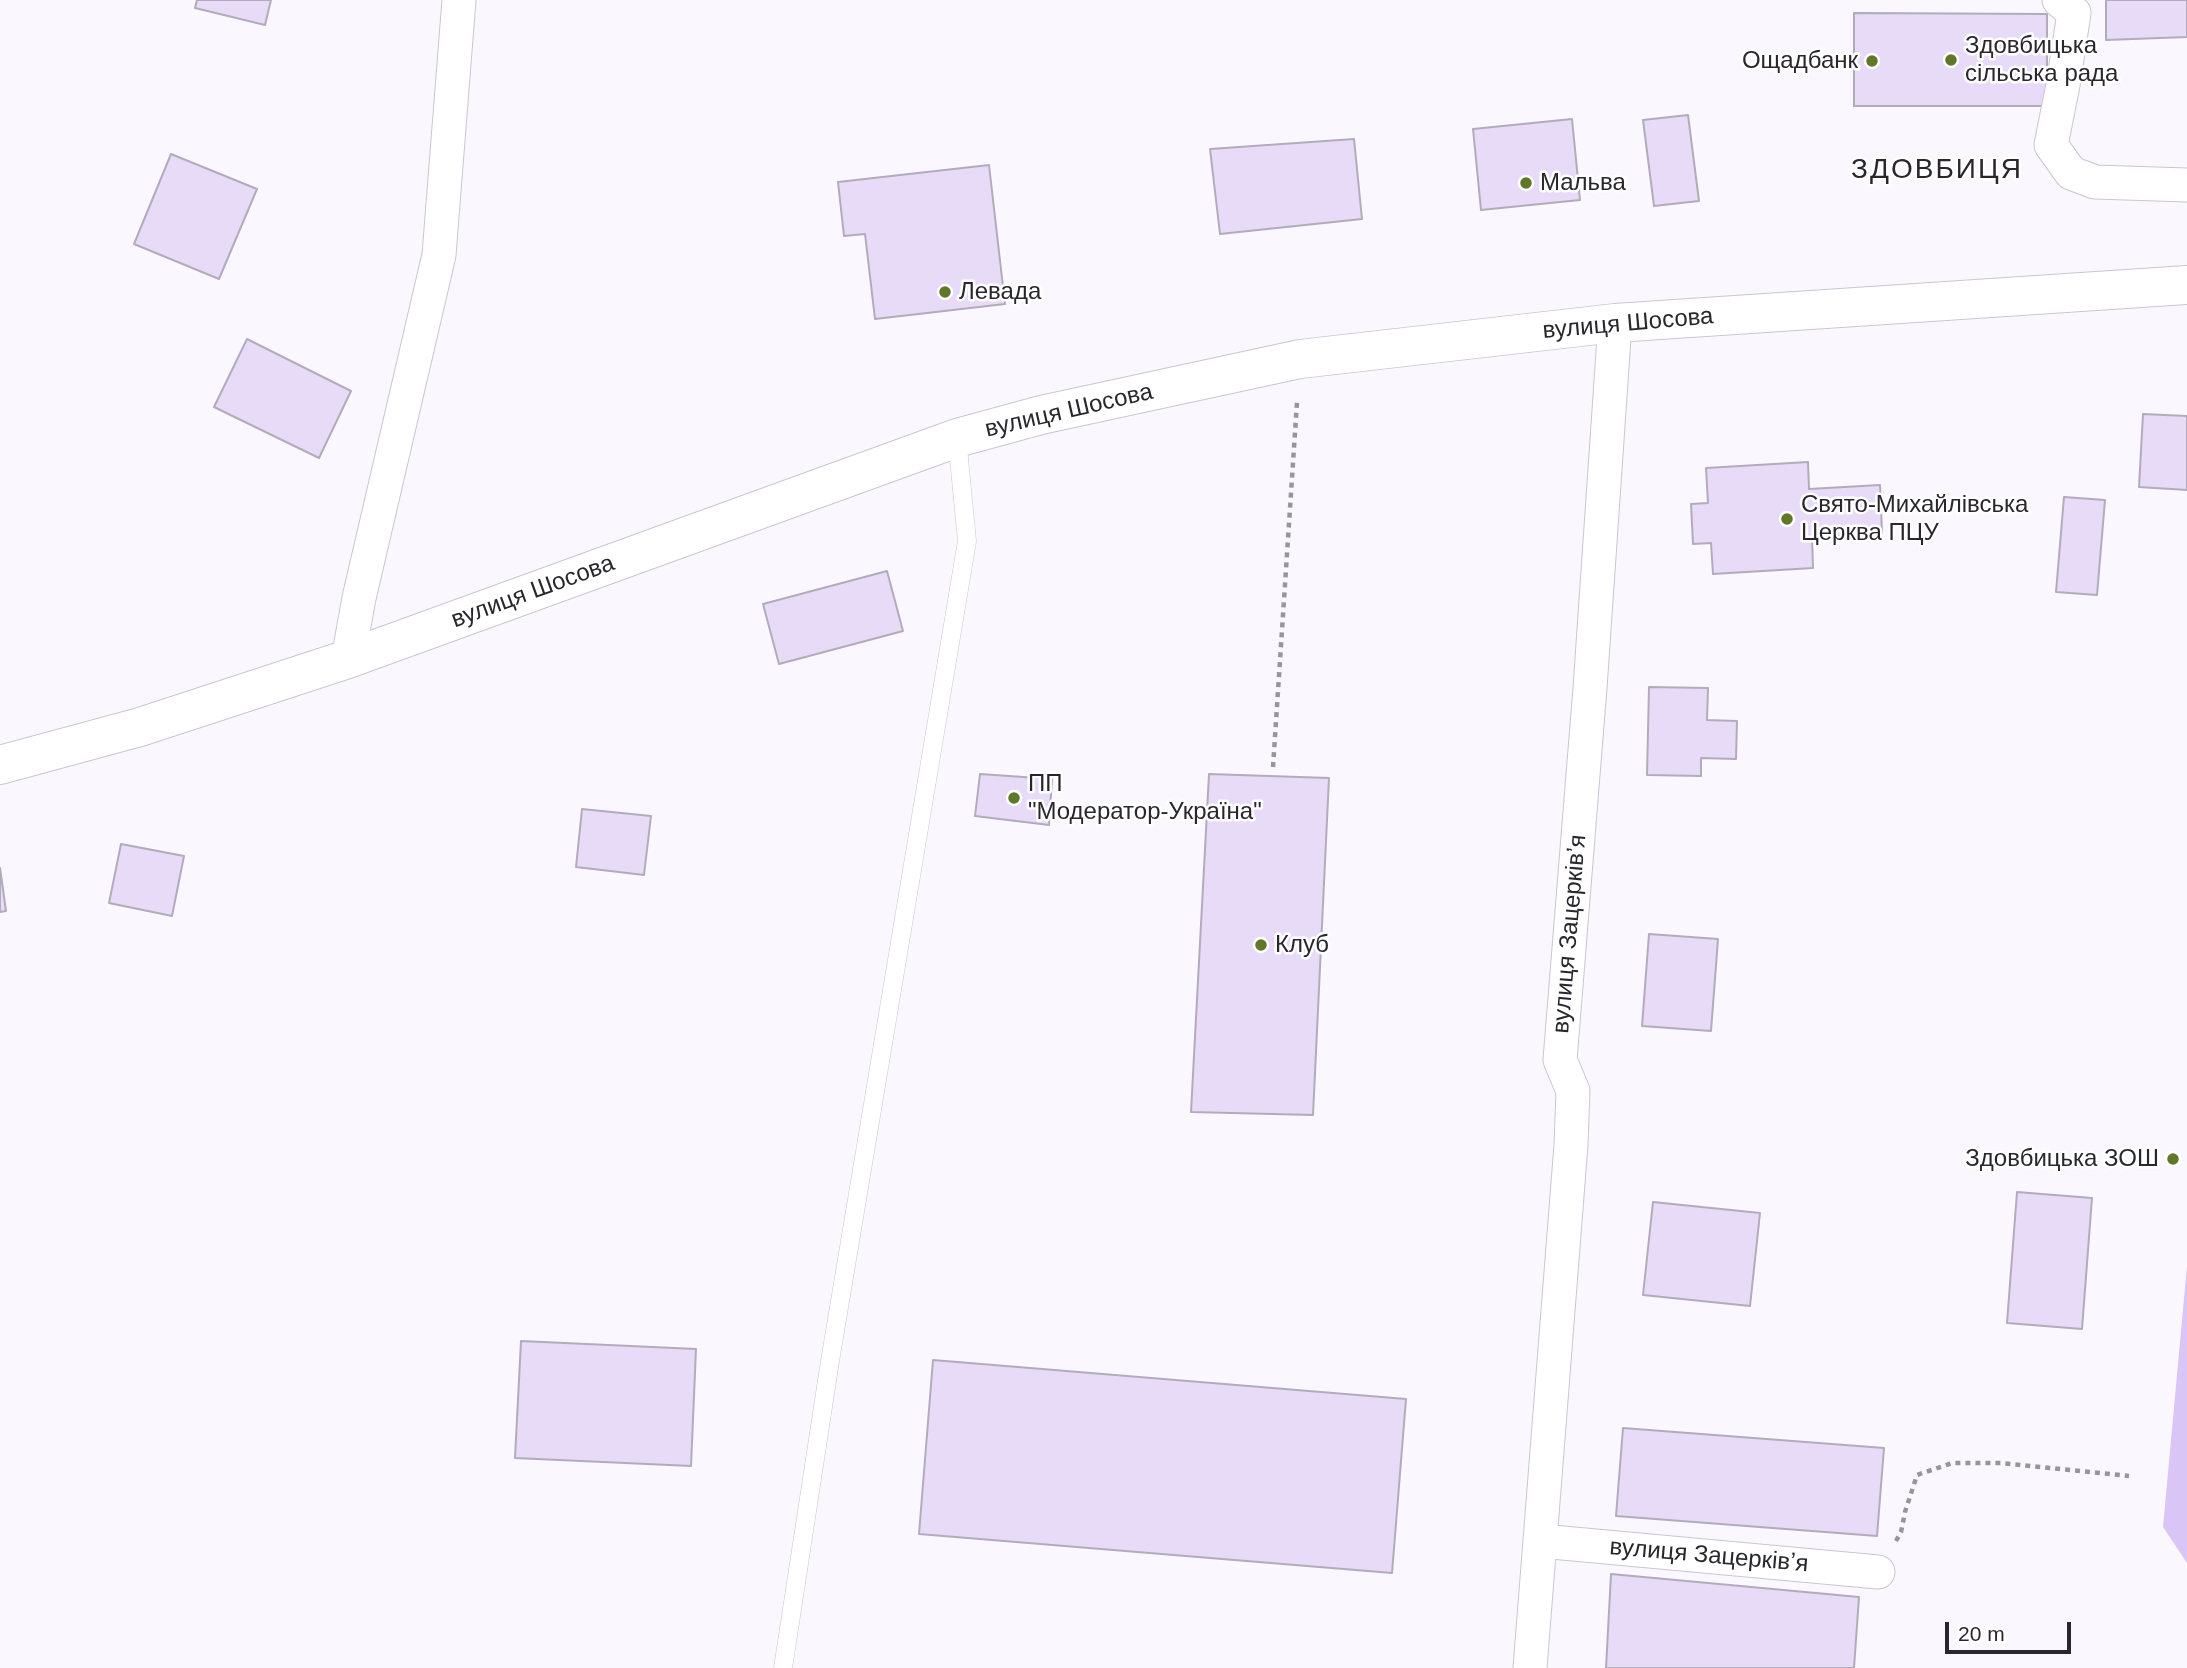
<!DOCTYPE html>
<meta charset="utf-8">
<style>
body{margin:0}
#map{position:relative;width:2187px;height:1668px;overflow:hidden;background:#faf8fe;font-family:Arial,sans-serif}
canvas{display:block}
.scale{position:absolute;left:1945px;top:1622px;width:126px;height:32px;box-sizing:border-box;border:4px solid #29272c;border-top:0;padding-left:9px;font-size:21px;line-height:24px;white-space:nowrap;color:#29272c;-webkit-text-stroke:5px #fff;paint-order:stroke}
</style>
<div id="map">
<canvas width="2187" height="1668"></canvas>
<div class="scale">20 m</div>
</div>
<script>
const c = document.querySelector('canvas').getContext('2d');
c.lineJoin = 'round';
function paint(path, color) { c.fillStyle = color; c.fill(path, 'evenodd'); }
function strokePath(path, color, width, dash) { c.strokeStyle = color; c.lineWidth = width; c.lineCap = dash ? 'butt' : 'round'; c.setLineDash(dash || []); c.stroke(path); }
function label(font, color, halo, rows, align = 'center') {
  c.font = font + ' Arial,sans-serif'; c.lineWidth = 5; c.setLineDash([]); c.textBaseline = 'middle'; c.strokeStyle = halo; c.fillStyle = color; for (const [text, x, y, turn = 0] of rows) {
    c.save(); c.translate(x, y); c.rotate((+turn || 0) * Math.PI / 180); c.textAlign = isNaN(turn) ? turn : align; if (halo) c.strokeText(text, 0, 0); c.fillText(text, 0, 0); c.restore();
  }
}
const green = new Path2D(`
 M2187,1266V1563L2163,1527Z`);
const building = new Path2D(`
 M197,0H271L265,25L195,8Z
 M2106,0H2187V37L2106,40Z
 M1854,13L2047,14V106H1854Z
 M1688,115L1699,201L1654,206L1643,120Z
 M1572,119L1580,200L1481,210L1473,129Z
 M1354,139L1362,219L1220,234L1210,149Z
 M171,154L257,189L219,279L134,244Z
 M989,165L1005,304L875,319L865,234L844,236L838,182Z
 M247,339L351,391L319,458L214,407Z
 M2143,414L2187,416V490L2139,487Z
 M1808,462L1809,489L1880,485L1882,533L1812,537L1813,568L1713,574L1711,543L1693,544L1691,504L1708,503L1706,468Z
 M2064,497L2105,500L2097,595L2056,592Z
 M887,571L903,631L779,664L763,604Z
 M1649,687L1708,688L1707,720L1737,721L1736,759L1701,758V776L1647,775Z
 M980,774L1052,779L1049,825L975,816Z
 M1209,774L1329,778L1313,1115L1191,1112Z
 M582,809L651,816L644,875L576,867Z
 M121,844L184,856L172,916L109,903Z
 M0,868L6,911L0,912Z
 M1649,934L1718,939L1711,1031L1642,1026Z
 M2017,1192L2092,1198L2082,1329L2007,1323Z
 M1653,1202L1760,1213L1750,1306L1643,1295Z
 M521,1341L696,1349L691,1466L515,1458Z
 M933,1360L1406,1399L1392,1573L919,1534Z
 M1623,1428L1884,1448L1877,1536L1616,1516Z
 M1611,1574L1859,1597L1854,1668H1606Z`);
const path = new Path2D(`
 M1273,767L1297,402
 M1896,1541L1901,1532L1905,1512L1917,1475L1952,1463H2001L2129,1476`);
const lane = new Path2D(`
 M783,1668L830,1361L967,541L957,438`);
const street = new Path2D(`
 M2059,0L2074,13L2063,85L2051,145L2071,173L2095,182L2187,185
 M348,659L359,598L439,255L459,0
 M1541,1541L1878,1572
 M1530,1668L1571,1145L1573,1091L1560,1060L1590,688L1615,323`);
const secondary = new Path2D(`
 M0,765L140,727L348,659L957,438L1041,415L1300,359L1615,323L2187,285`);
const markers = [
 [1951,60,7,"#5f7728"],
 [1872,61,7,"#5f7728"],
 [1526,183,7,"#5f7728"],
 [945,292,7,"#5f7728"],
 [1787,519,7,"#5f7728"],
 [1014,798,7,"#5f7728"],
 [1261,945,7,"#5f7728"],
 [2173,1159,7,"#5f7728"]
];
const poiNames = [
 ["Здовбицька",1965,46],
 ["сільська рада",1965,74],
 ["Ощадбанк",1858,61,"right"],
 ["Мальва",1540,183],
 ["Левада",959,292],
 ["Свято-Михайлівська",1801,505],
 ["Церква ПЦУ",1801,533],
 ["ПП",1028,784],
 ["\"Модератор-Україна\"",1028,812],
 ["Клуб",1275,945],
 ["Здовбицька ЗОШ",2159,1159,"right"]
];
const streetNames = [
 ["вулиця Шосова",1628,324,-5],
 ["вулиця Шосова",1069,411,-13],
 ["вулиця Шосова",533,592,-20],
 ["вулиця Зацерківʼя",1570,934,-85],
 ["вулиця Зацерківʼя",1709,1556,5]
];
const quarterNames = [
 ["ЗДОВБИЦЯ",1937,170]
];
paint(green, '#d9c5f6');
paint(building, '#e7dbf8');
strokePath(building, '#b2acba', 2);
strokePath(lane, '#cbc5d3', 19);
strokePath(street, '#cbc5d3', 35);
strokePath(secondary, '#cbc5d3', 40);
strokePath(path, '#97959b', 4.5, [5, 5]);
strokePath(lane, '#fff', 18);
strokePath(street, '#fff', 33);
strokePath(secondary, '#fff', 38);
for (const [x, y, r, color] of markers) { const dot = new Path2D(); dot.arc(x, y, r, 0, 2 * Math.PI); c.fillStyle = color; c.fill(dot); strokePath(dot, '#fff', 2.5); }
label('24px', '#29272c', '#fff', poiNames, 'left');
label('24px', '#29272c', '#fff', streetNames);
c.letterSpacing = '2px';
label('28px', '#29272c', '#fff', quarterNames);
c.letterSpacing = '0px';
</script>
